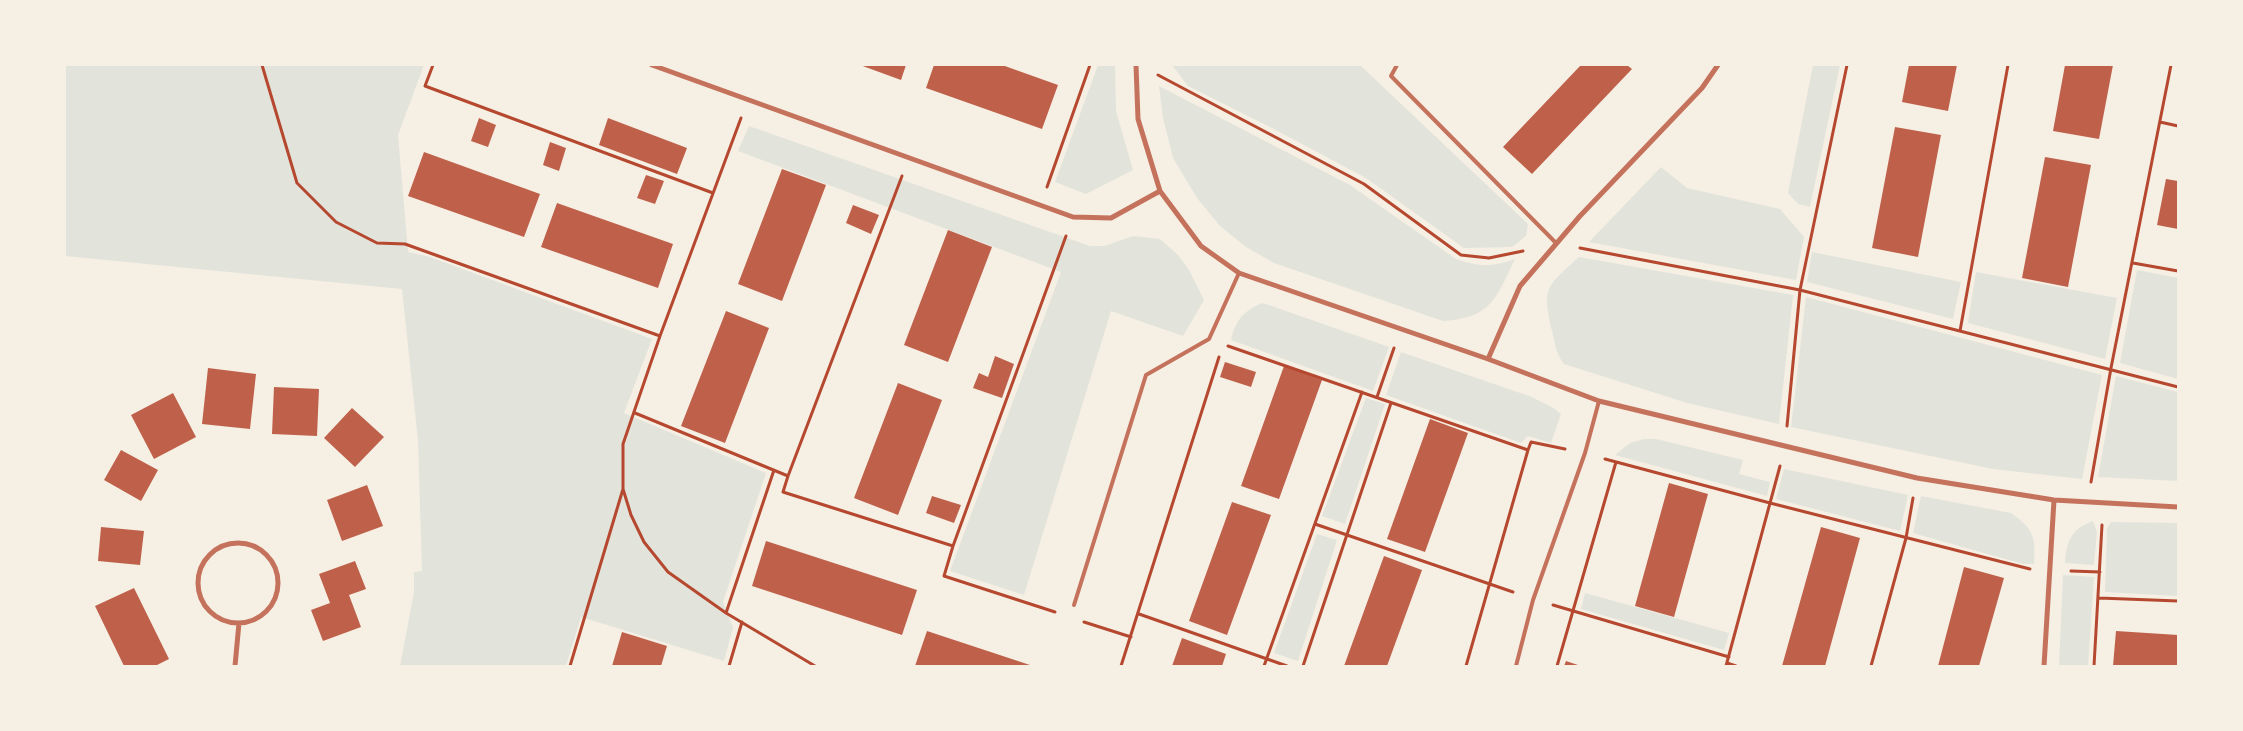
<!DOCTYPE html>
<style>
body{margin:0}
#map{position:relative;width:2243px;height:731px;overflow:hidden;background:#f6efe4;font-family:Georgia,serif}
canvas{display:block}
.frame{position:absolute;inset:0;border:66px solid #f6efe4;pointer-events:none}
</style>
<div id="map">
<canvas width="2243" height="731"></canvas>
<div class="frame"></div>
</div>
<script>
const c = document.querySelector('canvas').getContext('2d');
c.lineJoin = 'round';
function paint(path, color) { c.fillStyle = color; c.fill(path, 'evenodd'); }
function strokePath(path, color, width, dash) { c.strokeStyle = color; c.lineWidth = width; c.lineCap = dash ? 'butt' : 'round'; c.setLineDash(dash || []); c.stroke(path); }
const green = new Path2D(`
 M65,65H424L398,135L408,252L430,257L652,339L624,413L766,473L723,602L733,627L724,661L581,617L566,666H400L414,592V572L422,571L418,440L402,289L65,256Z
 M1098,65H1115L1116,111L1133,170L1086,194L1055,182Z
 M1172,65H1360L1528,224L1526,236L1512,247L1464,248L1366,178L1270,127L1188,86Z
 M1813,65H1840L1810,207L1798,204L1788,193Z
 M1159,86L1350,185L1456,259C1480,267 1492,267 1515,259C1496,298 1492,318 1443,321L1274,263L1246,247L1220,226L1197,198L1173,158L1163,118Z
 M749,126L1090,246H1104L1133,236L1160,239L1178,255L1189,270L1204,300L1183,336L1111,311L1024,595L950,571L1061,272L738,151Z
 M1661,167L1687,188L1780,209L1804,237L1796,280L1589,242Z
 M1812,252L1961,282L1953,319L1807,282Z
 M1579,257L1793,295L1779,424L1687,403L1564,364C1556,354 1555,343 1552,331C1542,287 1546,287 1579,257Z
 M2137,270L2178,278V379L2120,363Z
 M1976,272L2117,298L2105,359L1968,323Z
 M1806,297L2102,375L2082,479L1993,469L1791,427Z
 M1263,303L1389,347L1373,391L1231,340C1235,321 1244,310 1263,303Z
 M1401,352L1532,397L1555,409L1561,414L1551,443L1528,436L1521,443L1386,395Z
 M2116,376L2178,392V481L2098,477Z
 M1366,398L1385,404L1345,524L1322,516Z
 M1644,439H1656L1743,460L1739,474L1770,482L1767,496L1615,455L1630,443Z
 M1784,469L1908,495L1900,531L1776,499Z
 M1921,496L2011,513C2034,529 2036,538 2034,564H2023L1913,533Z
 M2093,521L2097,532L2094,565L2065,563C2066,542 2072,528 2093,521Z
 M2111,522L2178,523V596L2105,592L2107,528Z
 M1317,534L1337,540L1298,661L1274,653Z
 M2063,575L2094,577L2088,666H2059Z
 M1585,593L1729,633L1724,650L1581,609Z`);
const building = new Path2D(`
 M860,65H906L901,80Z
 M934,65H1002L1058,85L1042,129L926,88Z
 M1579,65H1627L1632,69L1532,174L1503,147L1580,66Z
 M1909,65H1957L1948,111L1902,102Z
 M2065,65H2113L2099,139L2053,131Z
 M479,118L496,125L488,147L471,141Z
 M608,118L687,148L677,174L599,145Z
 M1895,127L1941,135L1918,257L1872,248Z
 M550,142L566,148L559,171L543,165Z
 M424,152L540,194L524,237L408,196Z
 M2045,157L2091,165L2068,287L2022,278Z
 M782,169L826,185L782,301L738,284Z
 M646,175L664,181L655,204L637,198Z
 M2166,179L2178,181V229L2157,225Z
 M557,203L673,244L658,288L541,247Z
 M853,205L879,215L871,234L846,223Z
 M948,230L992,247L948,362L904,345Z
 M726,311L769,328L725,443L681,426Z
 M995,356L1014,364L1002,398L973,388L979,373L988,377Z
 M1225,362L1256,372L1251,387L1220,377Z
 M1284,366L1322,380L1279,499L1241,486Z
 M208,368L256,374L250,429L202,424Z
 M898,383L942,400L898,515L854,498Z
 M274,387L319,389L317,436L272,434Z
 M173,393L196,437L154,459L131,415Z
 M352,408L384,437L355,467L324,438Z
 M1430,419L1468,433L1425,552L1387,539Z
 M121,450L158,470L141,501L104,480Z
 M1669,483L1708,494L1674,617L1635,606Z
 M367,485L383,526L342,541L327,500Z
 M932,496L961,505L954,523L926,513Z
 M1232,502L1271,515L1227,635L1189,621Z
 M101,527L144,531L140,565L98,561Z
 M1821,527L1860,538L1825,666H1782Z
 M766,541L917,590L902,635L752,586Z
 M1384,556L1422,570L1387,666H1344Z
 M355,561L366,589L349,595L361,627L323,641L311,610L330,603L319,574Z
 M1964,567L2004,578L1979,666H1938Z
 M134,588L169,659L155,666H124L95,606Z
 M927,631L1033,666H915Z
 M2116,631L2178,635V666H2113Z
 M622,632L667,646L661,666H612Z
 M1182,638L1226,654L1222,666H1172Z
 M1566,661L1581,666H1564Z`);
const path = new Path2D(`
 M262,65L297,183L336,222L377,243L405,244L660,336
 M433,65L425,86L713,193
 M1158,75L1364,184L1461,255L1489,258L1523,251
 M741,118L660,336L623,444V489L631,515L644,542L668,572L726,613L815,666
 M2160,122L2178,126
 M1047,187L1090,65
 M1580,248L1800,290L2178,387
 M2133,263L2178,271
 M1960,331L2008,65
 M1228,346L1528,450L1531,442L1565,449
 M1377,397L1394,348
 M635,413L788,476L902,176
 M1787,426L1800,290L1847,65
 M1605,459L1770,503L2030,569
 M788,476L783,492L953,546L944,576L1055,612
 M2091,482L2111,368L2171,65
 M1315,524L1513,592
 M953,546L1066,236
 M2071,571L2100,572
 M2099,598L2178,601
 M1553,605L1729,657
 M726,613L774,470
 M1139,614L1287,666
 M1084,622L1131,637
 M1727,663L1736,666
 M570,666L623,489
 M729,666L742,622
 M1121,666L1219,357
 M1264,666L1362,392
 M1303,666L1391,403
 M1466,666L1528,450
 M1557,666L1616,462
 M1726,666L1780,466
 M1871,666L1906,538L1913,498
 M2094,666L2102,525`);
const service = new Path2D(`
 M1397,65L1391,76L1556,243
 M1074,605L1146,375L1209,339L1239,273
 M1516,666L1533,600L1585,453L1599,401`);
const minor = new Path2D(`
 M652,65L1073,217L1111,218L1160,191
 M1136,65L1138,119L1160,191L1201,246L1239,273L1488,359L1599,401L1917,478L2054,500L2178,507
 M1488,359L1520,286L1580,216L1702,88L1718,65
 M198 583a40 40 0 1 1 80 0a40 40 0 1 1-80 0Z
 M235,666L239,623
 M2044,666L2054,500`);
paint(green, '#e2e4dc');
paint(building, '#bf614a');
strokePath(path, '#b5482f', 3);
strokePath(service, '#c5725c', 4);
strokePath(minor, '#c5725c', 5);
</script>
